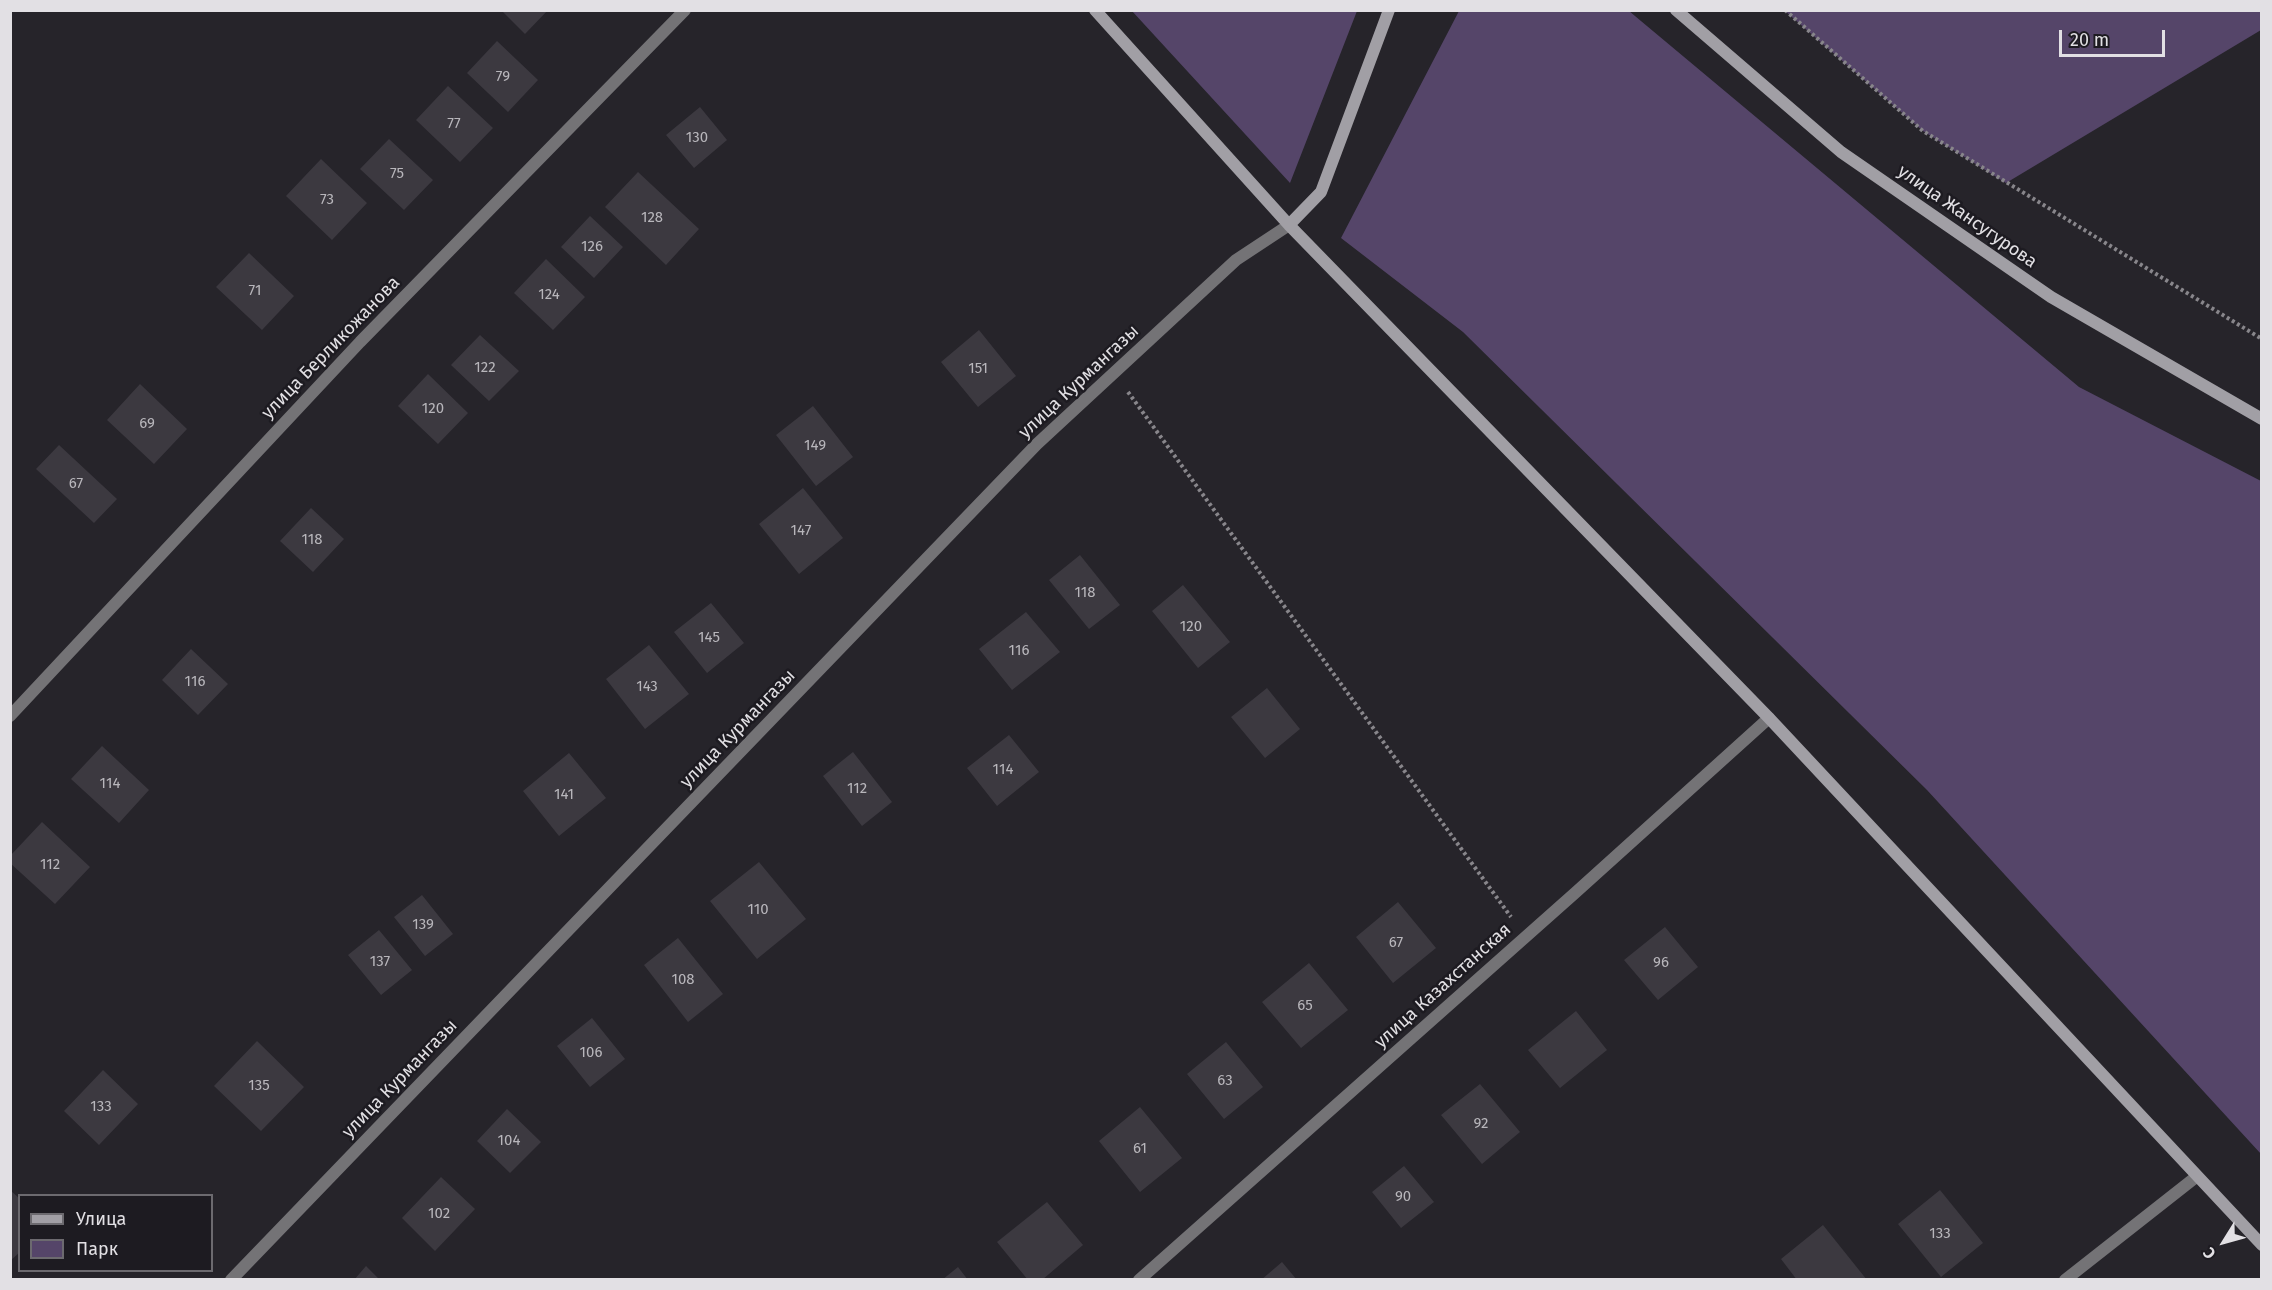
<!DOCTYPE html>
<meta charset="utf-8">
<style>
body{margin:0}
#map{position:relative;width:2272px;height:1290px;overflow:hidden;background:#26242a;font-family:"Fira Sans",sans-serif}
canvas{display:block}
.frame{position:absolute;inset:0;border:12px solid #e2e0e4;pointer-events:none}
.legend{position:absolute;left:18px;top:1194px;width:195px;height:78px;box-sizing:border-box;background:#1d1b21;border:2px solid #6c6a6f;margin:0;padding:8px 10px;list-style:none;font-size:18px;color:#e2e0e4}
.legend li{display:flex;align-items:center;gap:12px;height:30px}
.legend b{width:30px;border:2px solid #6c6a6f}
.north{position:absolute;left:2194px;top:1212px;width:60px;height:60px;-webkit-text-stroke:4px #1d1b21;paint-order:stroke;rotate:233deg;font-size:16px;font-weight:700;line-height:24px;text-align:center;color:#e2e0e4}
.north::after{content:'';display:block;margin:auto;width:21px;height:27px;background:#e2e0e4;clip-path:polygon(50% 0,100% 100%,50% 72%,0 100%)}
.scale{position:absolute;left:2059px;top:30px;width:106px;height:27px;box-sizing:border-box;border:3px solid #e2e0e4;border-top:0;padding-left:8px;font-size:18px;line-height:21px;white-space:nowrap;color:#e2e0e4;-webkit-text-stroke:4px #1d1b21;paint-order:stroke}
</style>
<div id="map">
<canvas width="2272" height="1290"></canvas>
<div class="frame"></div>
<ul class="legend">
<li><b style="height:8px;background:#a19fa5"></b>Улица</li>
<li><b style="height:16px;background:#554569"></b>Парк</li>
</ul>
<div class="north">С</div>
<div class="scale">20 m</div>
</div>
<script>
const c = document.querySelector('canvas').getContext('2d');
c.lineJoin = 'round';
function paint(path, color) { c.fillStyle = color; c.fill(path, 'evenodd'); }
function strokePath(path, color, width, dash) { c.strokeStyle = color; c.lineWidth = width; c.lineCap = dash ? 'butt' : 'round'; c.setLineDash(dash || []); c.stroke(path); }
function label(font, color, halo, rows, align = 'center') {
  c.font = font + ' "Fira Sans",sans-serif'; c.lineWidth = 5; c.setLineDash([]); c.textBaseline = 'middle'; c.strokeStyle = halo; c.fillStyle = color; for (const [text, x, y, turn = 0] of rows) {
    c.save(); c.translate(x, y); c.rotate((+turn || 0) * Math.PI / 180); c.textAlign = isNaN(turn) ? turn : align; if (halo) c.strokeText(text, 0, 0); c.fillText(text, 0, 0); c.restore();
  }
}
const green = new Path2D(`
 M2261,10V30L2006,183L1923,131L1785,11Z
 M1132,11H1357L1290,183Z
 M1459,11H1629L2079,387L2261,481V1154L1927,790L1463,332L1341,238Z`);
const building = new Path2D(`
 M501,10H548L525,34Z
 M497,41L538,80L508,112L467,73Z
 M448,86L493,128L460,162L416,120Z
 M700,107L727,140L694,168L666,135Z
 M389,139L433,180L404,210L360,169Z
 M321,159L367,203L332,240L286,196Z
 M638,172L699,229L666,265L605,207Z
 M590,216L623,247L594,278L561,247Z
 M249,253L294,296L262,330L216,287Z
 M546,259L585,297L553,330L514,293Z
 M979,330L1016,376L978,407L941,362Z
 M480,335L519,371L489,401L451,365Z
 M428,374L468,413L438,444L398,406Z
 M140,384L187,429L154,464L107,420Z
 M813,406L853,457L816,486L776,435Z
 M59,445L117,499L94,523L36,469Z
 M803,488L843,538L799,574L759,524Z
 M311,508L344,539L313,572L280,541Z
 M1080,555L1120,605L1089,629L1049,580Z
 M1183,585L1230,642L1198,668L1152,611Z
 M711,603L744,643L707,673L674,632Z
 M1026,612L1060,652L1012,690L979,649Z
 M649,645L689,694L645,729L606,679Z
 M191,649L228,684L198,715L162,680Z
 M1267,688L1300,729L1265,758L1231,717Z
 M1009,735L1039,772L997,806L967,768Z
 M102,746L149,790L119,823L71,779Z
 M853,752L892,802L862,826L823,776Z
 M569,753L606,798L559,836L523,791Z
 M42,822L90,867L55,904L10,863V856Z
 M759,862L806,919L757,959L710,901Z
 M422,895L453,934L425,956L394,917Z
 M1398,902L1436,948L1393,983L1356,937Z
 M1665,927L1698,967L1658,1000L1624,960Z
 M379,930L412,970L381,995L348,955Z
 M678,938L723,994L688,1022L644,965Z
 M1309,963L1348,1010L1301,1048L1262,1002Z
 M1576,1011L1607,1050L1560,1088L1528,1050Z
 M592,1018L625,1059L590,1087L557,1046Z
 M257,1041L304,1087L261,1131L214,1086Z
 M1226,1042L1263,1087L1224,1119L1187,1074Z
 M103,1070L138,1104L99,1145L64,1111Z
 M1480,1084L1520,1132L1482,1164L1441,1115Z
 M1140,1107L1182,1158L1140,1192L1099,1141Z
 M507,1109L541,1142L510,1173L477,1141Z
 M1404,1166L1434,1202L1401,1228L1372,1192Z
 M441,1177L475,1209L435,1251L402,1218Z
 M10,1190L20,1199V1252L10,1261Z
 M1940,1190L1983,1243L1941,1277L1898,1224Z
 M1047,1202L1083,1245L1042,1280H1028L997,1242Z
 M1823,1225L1867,1280H1797L1781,1259Z
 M1282,1262L1297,1280H1261Z
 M366,1266L380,1280H354Z
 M958,1267L968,1280H942Z`);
const path = new Path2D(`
 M1785,10L1923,131L2262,339
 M1128,392L1511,917`);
const street = new Path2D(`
 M10,716L360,342L685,10
 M231,1280L1037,444L1236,260L1289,225
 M1139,1280L1575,893L1769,718
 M2065,1280L2196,1177`);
const secondary = new Path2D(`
 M1095,10L1289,225L1769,718L2262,1245
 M1676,10L1841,152L2051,297L2262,419
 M1289,225L1321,192L1389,10`);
const numberNames = [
 ["79",503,77],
 ["77",454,124],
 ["130",697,138],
 ["75",397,174],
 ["73",327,200],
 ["128",652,218],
 ["126",592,247],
 ["71",255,291],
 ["124",549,295],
 ["122",485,368],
 ["151",978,369],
 ["120",433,409],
 ["69",147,424],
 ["149",815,446],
 ["67",76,484],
 ["147",801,531],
 ["118",312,540],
 ["118",1085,593],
 ["120",1191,627],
 ["145",709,638],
 ["116",1019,651],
 ["116",195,682],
 ["143",647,687],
 ["114",1003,770],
 ["114",110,784],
 ["112",857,789],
 ["141",564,795],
 ["112",50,865],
 ["110",758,910],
 ["139",423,925],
 ["67",1396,943],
 ["137",380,962],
 ["96",1661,963],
 ["108",683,980],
 ["65",1305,1006],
 ["106",591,1053],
 ["63",1225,1081],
 ["135",259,1086],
 ["133",101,1107],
 ["92",1481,1124],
 ["104",509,1141],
 ["61",1140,1149],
 ["90",1403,1197],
 ["102",439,1214],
 ["133",1940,1234]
];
const streetNames = [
 ["улица Жансугурова",1967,217,35],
 ["улица Берликожанова",331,348,-46],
 ["улица Курмангазы",1079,382,-43],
 ["улица Курмангазы",738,729,-46],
 ["улица Казахстанская",1443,986,-42],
 ["улица Курмангазы",400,1079,-46]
];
paint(green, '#554569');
paint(building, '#3c3940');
strokePath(path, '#88868b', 4, [3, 3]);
strokePath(street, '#747376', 12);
strokePath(secondary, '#a19fa5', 12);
label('15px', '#b8b6bb', null, numberNames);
label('18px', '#e2e0e4', '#1d1b21', streetNames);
</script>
